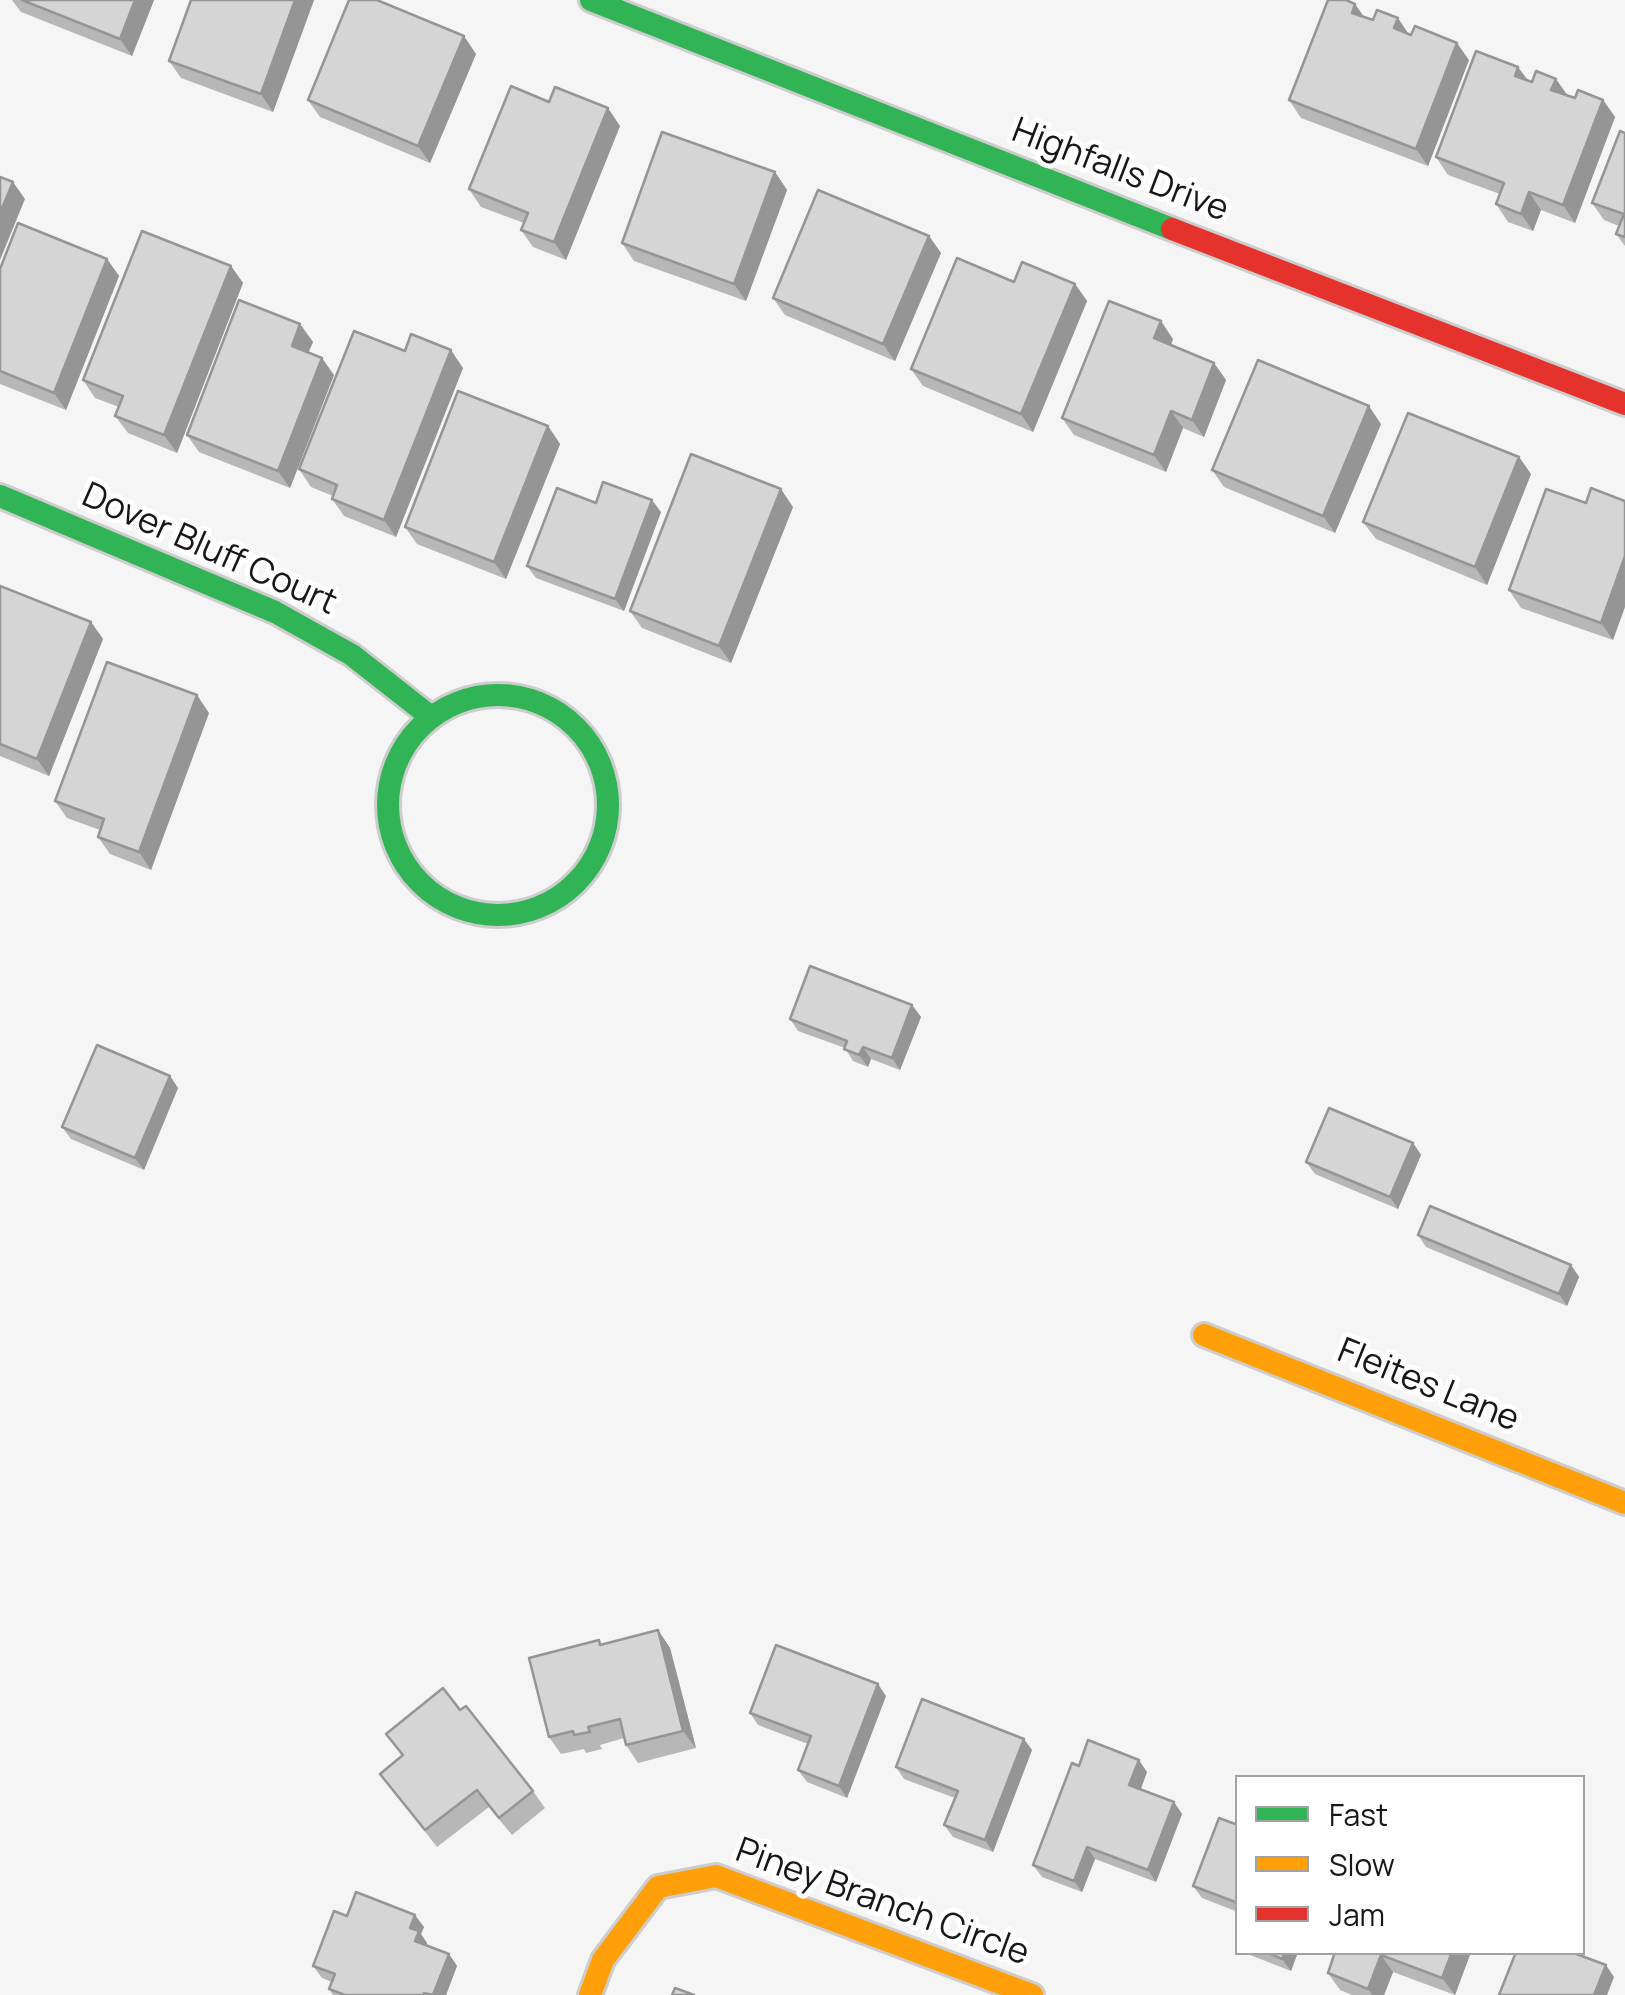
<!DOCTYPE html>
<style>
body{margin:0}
#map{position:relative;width:1625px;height:1995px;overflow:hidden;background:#f5f5f5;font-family:Manrope,sans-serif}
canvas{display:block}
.legend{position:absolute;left:1235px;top:1775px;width:350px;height:180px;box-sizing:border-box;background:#fff;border:2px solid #a2a2a3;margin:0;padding:12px 18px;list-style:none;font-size:30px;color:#171718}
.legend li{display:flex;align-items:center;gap:20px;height:50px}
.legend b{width:50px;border:2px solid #a2a2a3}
</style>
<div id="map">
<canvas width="1625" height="1995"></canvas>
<ul class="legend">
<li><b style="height:12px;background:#30b455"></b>Fast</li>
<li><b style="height:12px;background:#ff9f0a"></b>Slow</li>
<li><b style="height:12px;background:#e5322d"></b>Jam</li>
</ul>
</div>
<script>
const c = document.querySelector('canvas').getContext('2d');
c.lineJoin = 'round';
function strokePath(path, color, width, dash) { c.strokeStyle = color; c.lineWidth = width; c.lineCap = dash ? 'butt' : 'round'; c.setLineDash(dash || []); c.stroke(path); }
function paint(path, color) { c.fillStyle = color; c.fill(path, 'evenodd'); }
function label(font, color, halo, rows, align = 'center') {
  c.font = font + ' Manrope,sans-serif'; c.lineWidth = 10; c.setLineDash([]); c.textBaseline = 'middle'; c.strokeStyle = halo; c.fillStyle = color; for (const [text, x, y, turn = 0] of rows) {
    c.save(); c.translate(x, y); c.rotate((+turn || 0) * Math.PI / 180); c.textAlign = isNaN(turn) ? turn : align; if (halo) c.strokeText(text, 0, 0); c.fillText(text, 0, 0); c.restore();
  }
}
const fast = new Path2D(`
 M591,0L1172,229
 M0,496L275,612L352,655L431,717
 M388 805a110 110 0 1 1 220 0a110 110 0 1 1-220 0Z`);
const slow = new Path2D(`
 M1204,1335L1625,1503
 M590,1995L603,1960L658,1887L716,1876L1032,1995`);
const jam = new Path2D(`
 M1172,229L1625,404`);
const wall = new Path2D(`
 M12,0H154L132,56L21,12Z
 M314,0L273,112L181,78L169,61Z
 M1365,17L1409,34L1469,60L1428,166L1301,118L1289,100Z
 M476,54L430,163L320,117L308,100Z
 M1518,67L1528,80L1532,82L1556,79L1567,96L1575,98L1603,100L1615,117L1575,223L1541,210L1533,231L1508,222L1496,204L1500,194L1448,175L1436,157Z
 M549,102L620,126L566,260L533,247L521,230L524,223L481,207L469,189Z
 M1625,133V246L1616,234L1619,226L1604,220L1592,203Z
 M775,172L787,190L746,301L634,261L622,243Z
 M929,236L941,253L895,361L785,315L773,298Z
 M107,259L119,276L66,410L0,384V269Z
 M231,266L243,283L177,453L128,433L115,416L119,407L95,398L83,380Z
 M1014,282L1075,284L1087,301L1033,432L923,386L911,369Z
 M300,324L313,342L308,352L334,375L290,488L199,452L187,435Z
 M1173,339L1171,345L1214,363L1226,380L1204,437L1183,428L1166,472L1074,435L1062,418Z
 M405,351L463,368L396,537L344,516L332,499L333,496L311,487L299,469Z
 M1381,424L1335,533L1224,487L1212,470Z
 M548,426L560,444L506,579L417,544L405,527Z
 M1519,457L1531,474L1487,585L1376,539L1363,522Z
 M596,503L661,512L624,611L536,578L527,566Z
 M1586,503L1613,640L1521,608L1509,590Z
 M793,507L731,663L642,628L630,611Z
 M0,586L91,622L103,639L49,776L0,756Z
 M209,713L151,870L110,854L98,837L100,830L67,818L55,801Z
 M912,1005L921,1017L900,1070L871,1059L868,1067L853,1061L845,1048L798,1031L790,1019Z
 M170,1076L178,1088L144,1170L71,1139L62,1127Z
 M1413,1143L1421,1155L1398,1209L1315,1174L1306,1162Z
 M1418,1235L1571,1265L1579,1277L1567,1306L1426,1247Z
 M658,1630L670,1648L696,1748L638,1763L626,1745L624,1738L600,1745L602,1749L586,1753L584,1749L561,1754L549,1737L602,1644Z
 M886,1696L847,1798L807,1782L798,1770L808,1744L758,1725L750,1713Z
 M460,1710L533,1791L545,1808L512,1835L489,1807L437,1847L380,1774L402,1756L386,1734Z
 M1032,1750L993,1852L953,1837L944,1825L955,1798L904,1779L896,1767Z
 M1079,1766L1147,1772L1140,1790L1174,1802L1182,1814L1156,1882L1095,1859L1082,1892L1042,1877L1033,1865Z
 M1238,1825V1912L1202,1898L1193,1886Z
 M347,1916L424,1927L421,1934L427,1943L426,1946L449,1954L457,1966L446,1995H333L329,1989L332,1982L322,1978L313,1966Z
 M1248,1952H1298L1291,1971L1250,1955Z
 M1335,1952H1471L1455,1995L1393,1972L1384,1995H1352L1340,1990L1328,1973Z`);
const shadedWall = new Path2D(`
 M135,0H154L132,56L120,39Z
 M295,0H314L273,112L261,94Z
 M1355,4L1367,21L1352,13Z
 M1398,18L1410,36L1394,28Z
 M464,36L476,54L430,163L418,146Z
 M1457,43L1469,60L1428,166L1416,149Z
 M1518,67L1530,84L1515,76Z
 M1556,79L1568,96L1551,90Z
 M1603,100L1615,117L1575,223L1563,205Z
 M608,108L620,126L566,260L554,242Z
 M775,172L787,190L746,301L734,284Z
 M13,182L25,199L0,260V213Z
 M1529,192L1541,210L1533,231L1521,214Z
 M929,236L941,253L895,361L883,344Z
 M107,259L119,276L66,410L54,393Z
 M231,266L243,283L177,453L164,435Z
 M1075,284L1087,301L1033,432L1021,414Z
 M1161,321L1173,339L1167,356L1154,338Z
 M300,324L313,342L304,363L292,346Z
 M451,350L463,368L396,537L384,520Z
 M322,358L334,375L290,488L278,471Z
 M1214,363L1226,380L1204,437L1192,420Z
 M1369,406L1381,424L1335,533L1323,516Z
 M1171,411L1183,428L1166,472L1154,455Z
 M548,426L560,444L506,579L494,562Z
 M1519,457L1531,474L1487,585L1475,567Z
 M781,489L793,507L731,663L719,646Z
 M652,500L661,512L624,611L615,599Z
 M1625,556V607L1613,640L1601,623Z
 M91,622L103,639L49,776L37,759Z
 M197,695L209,713L151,870L139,852Z
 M912,1005L921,1017L900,1070L892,1058Z
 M863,1047L871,1059L868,1067L859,1055Z
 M170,1076L178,1088L144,1170L135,1158Z
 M1413,1143L1421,1155L1398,1209L1390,1197Z
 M1571,1265L1579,1277L1567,1306L1559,1294Z
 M658,1630L670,1648L696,1748L683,1731Z
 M878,1684L886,1696L847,1798L839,1786Z
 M1024,1739L1032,1750L993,1852L985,1840Z
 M1139,1760L1147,1772L1138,1797L1129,1785Z
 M1174,1802L1182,1814L1156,1882L1148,1870Z
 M1087,1847L1095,1859L1082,1892L1074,1881Z
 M415,1915L424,1927L421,1934L427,1943L423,1953L415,1941L410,1928Z
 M1285,1952H1298L1291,1971L1282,1959Z
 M1452,1952H1471L1455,1995L1442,1978Z
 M449,1954L457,1966L446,1995H433Z
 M1381,1955L1393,1972L1384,1995H1372L1368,1989Z
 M1606,1965L1614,1977L1607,1995H1594Z`);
const building = new Path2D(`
 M22,0H135L120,39Z
 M191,0H295L261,94L169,61Z
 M349,0H377L464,36L418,146L308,100Z
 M1328,0H1346L1355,4L1352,13L1373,20L1377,10L1398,18L1394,28L1411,35L1415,26L1457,43L1416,149L1289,100Z
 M1476,51L1518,67L1515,76L1532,82L1536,71L1556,79L1551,90L1575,98L1578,90L1603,100L1563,205L1529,192L1521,214L1496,204L1504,183L1436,157Z
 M511,86L549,102L555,87L608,108L554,242L521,230L528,213L469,189Z
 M1620,131L1625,133V237L1616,234L1624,214L1592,203Z
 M662,132L775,172L734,284L622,243Z
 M0,177L13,182L0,213Z
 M818,190L929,236L883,344L773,298Z
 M18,223L107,259L54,393L0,371V269Z
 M142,231L231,266L164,435L115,416L123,396L83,380Z
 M957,258L1014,282L1022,262L1075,284L1021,414L911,369Z
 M239,300L300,324L292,346L322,358L278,471L187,435Z
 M1109,301L1161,321L1154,338L1214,363L1192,420L1171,411L1154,455L1062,418Z
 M354,331L405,351L411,334L451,350L384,520L332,499L337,485L299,469Z
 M1258,360L1369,406L1323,516L1212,470Z
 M458,391L548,426L494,562L405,527Z
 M1408,413L1519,457L1475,567L1363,522Z
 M691,454L781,489L719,646L630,611Z
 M603,482L652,500L615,599L527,566L557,488L596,503Z
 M1591,488L1625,501V556L1601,623L1509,590L1546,489L1586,503Z
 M0,586L91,622L37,759L0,744Z
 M107,662L197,695L139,852L98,837L104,819L55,801Z
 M810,966L912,1005L892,1058L863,1047L859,1055L844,1049L847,1041L790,1019Z
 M97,1045L170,1076L135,1158L62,1127Z
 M1329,1108L1413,1143L1390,1197L1306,1162Z
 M1430,1206L1571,1265L1559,1294L1418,1235Z
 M658,1630L683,1731L626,1745L620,1719L588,1727L590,1732L574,1735L573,1731L549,1737L529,1658L599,1640L600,1645Z
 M776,1645L878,1684L839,1786L798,1770L811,1736L750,1713Z
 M443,1688L460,1710L466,1706L533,1791L499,1818L477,1790L425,1830L380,1774L403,1755L386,1734Z
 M922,1699L1024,1739L985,1840L944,1825L958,1791L896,1767Z
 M1088,1740L1139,1760L1129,1785L1174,1802L1148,1870L1087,1847L1074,1881L1033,1865L1072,1763L1079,1766Z
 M1219,1818L1238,1825V1903L1193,1886Z
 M356,1892L415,1915L410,1928L419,1931L415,1941L449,1954L433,1995L424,1993L423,1995H345L329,1989L335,1974L313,1966L334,1911L347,1916Z
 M1266,1952H1285L1282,1959Z
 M1335,1952H1452L1442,1978L1381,1955L1368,1989L1328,1973Z
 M1516,1952H1571L1606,1965L1594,1995H1499Z
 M675,1988L694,1995H672Z`);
const streetNames = [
 ["Highfalls Drive",1120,171,21],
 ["Dover Bluff Court",209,550,24],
 ["Fleites Lane",1428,1386,22],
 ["Piney Branch Circle",882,1903,20]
];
strokePath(fast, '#cdcdcd', 28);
strokePath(slow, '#cdcdcd', 28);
strokePath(jam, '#cdcdcd', 28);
strokePath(fast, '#30b455', 22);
strokePath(slow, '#ff9f0a', 22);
strokePath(jam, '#e5322d', 22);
paint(wall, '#b8b7b8');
paint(shadedWall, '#969596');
paint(building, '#d6d5d6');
strokePath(building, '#969596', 2.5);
label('35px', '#171718', '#fff', streetNames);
</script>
